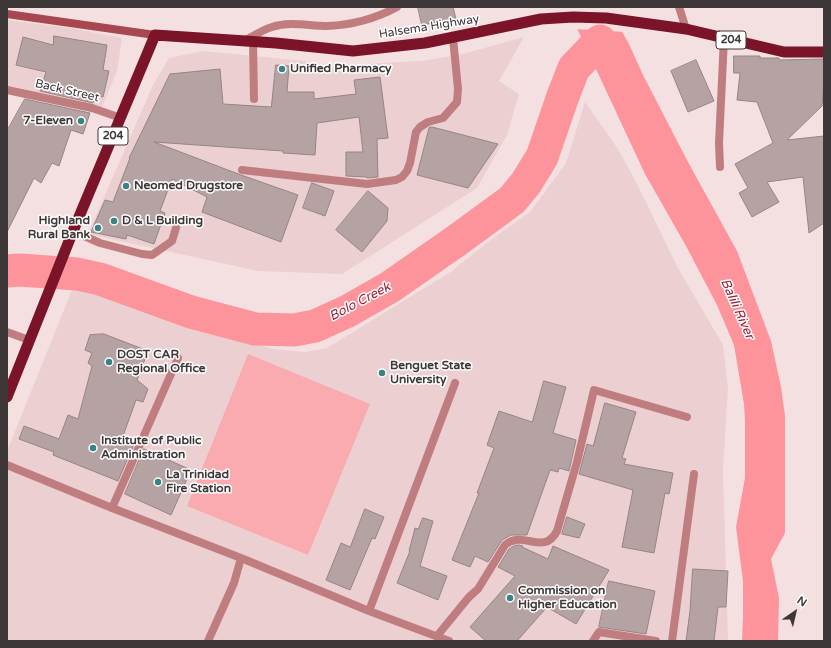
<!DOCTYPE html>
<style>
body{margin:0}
#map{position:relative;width:831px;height:648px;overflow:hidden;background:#f4e0e0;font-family:"Varela Round",sans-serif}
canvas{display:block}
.frame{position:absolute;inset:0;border:8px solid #3e3737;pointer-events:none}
.north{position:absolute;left:775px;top:592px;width:40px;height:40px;-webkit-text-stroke:3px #fff;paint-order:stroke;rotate:34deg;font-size:11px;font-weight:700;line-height:16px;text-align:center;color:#3e3737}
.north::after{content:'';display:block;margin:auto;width:14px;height:18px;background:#3e3737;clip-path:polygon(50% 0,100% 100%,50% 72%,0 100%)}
</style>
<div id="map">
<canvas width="831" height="648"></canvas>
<div class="frame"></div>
<div class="north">N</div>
</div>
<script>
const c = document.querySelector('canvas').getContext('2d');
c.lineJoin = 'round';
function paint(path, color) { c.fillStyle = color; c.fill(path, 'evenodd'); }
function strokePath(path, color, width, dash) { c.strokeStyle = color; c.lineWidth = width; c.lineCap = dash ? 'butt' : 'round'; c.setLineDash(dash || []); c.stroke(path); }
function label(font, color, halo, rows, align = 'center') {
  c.font = font + ' "Varela Round",sans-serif'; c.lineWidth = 3; c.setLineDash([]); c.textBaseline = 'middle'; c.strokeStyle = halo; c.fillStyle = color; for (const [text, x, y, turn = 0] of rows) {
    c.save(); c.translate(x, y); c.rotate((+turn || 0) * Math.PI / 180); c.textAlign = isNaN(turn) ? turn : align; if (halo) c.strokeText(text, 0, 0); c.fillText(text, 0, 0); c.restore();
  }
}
const built = new Path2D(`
 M7,20L71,28L122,38L117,71L100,112L7,88Z
 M524,37L499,81L519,94L507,135L477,188L342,274L258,271L88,234L153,85L169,58L203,51L305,61L338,68L379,63L422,61L459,55Z
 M585,102L618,149L635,180L678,268L723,345L728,388L723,470L728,641H7V451L74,285L272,349L305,352L327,348L452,271L489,241L530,212L566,163Z`);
const green = new Path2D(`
 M248,354L370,404L308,555L187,506Z`);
const water = new Path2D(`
 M567,7H608L629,44L643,75L688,162L737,251L771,341L781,387L785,416V533L771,559L779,598L778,641H742L743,618V581L736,527L745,478V420L744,404L734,345L717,305L686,246L645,174Z`);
const pier = new Path2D(`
 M565,7H611L625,32L575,29Z`);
const river = new Path2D(`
 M7,271L19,270L77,274L100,279L191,312L255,329L294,330L315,326L348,311L390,287L456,241L512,200L526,183L542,157L563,96L574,68L600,41`);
const building = new Path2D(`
 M418,7H453L456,19L422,25Z
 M54,36L107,45L103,70L109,71L103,97L96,95L93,103L40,91L46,72L16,65L23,37L53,45Z
 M734,56H760V58H779V60L824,59V80L822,106L787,140L824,136V223L809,233L803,177L767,182L779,202L752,217L739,193L748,188L735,164L773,143L757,102L737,100L740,73H734Z
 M696,60L714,101L688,112L671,71Z
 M276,65L289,66L287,92H314V99L356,94L354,80L380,77L388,138L377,139L378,177L367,178V177L346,176V152H363L359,117L317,123L315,155L283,153V151L154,142L241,175L298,195L281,242L202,212L207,197L172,179L160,211L165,213L154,244L127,235L126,239L91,232L105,200L113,202L130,158H129L170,74L220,69L223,104L271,107Z
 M25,99L90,113L83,134L71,130L59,166L52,163L41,183L34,178L7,232V131Z
 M432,127L498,144L468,188L417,175L429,128Z
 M312,183L334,191L325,216L303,208Z
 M368,191L388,208L387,221L362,252L336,230Z
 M104,334L148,351L137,380L148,389L143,402L136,400L123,436L134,440L133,444H134L118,481L53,455L54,452L19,439L24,426L59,439L68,415L78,419L92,366L88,363L92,353L85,350L90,335Z
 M544,381L566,387L553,433L576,440L569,471L559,468L558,472L550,470L527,535H511L502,540L488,562L475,556L470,567L452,560L479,493H477L494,448L487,445L499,411L532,422Z
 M605,403L636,412L622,458L626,459L624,464L673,473L669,494L665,493L654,553L622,547L633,490L579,474L587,444L593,446Z
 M144,449L191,470L171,515L125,494Z
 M365,509L384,517L375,539L372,538L350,590L326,580L341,543L350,547Z
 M567,517L585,524L579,538L562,534Z
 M423,518L433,521L420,566L447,576L438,600L397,583L410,551H409L415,528L418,529Z
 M519,545L523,546L522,547L548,559L553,546L609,570L576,624L547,607L517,641H486L470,627L515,576L498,567L509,549L514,546Z
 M693,569L728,571L726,607H718L714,641H686L690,611Z
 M609,581L655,591L646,634L599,627Z`);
const service = new Path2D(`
 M253,41L254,99
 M242,170L367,184L396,180L402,177L407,171L410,163L416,132L420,127L428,122L443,118L457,102L458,89L453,38
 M73,231L100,243L142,254L152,255L172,241L176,228
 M7,332L29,340
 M112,508L178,358`);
const minor = new Path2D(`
 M679,7L686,29
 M7,90L92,108L121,118
 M720,167L719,143L724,38
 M7,465L112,508L241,558L234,583L208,641
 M241,558L369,611L449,641
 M369,611L455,383
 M437,636L469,597L478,589L505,545C524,529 543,557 557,531L577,462L594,390L687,417
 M593,641L599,632L656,641
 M672,641L694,474`);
const tertiary = new Path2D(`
 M244,41C253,36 262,30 272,27C290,21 308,26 327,26C352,25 375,19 397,7`);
const secondary = new Path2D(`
 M7,14L155,35`);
const trunk = new Path2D(`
 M7,397L71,236L155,35L276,43L353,51L425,43L541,19L573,17L606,18L686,29L784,52H824`);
const markers = [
 [282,69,4,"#3a8384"],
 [81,121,4,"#3a8384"],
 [126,186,4,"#3a8384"],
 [114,221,4,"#3a8384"],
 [98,228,4,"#3a8384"],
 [109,362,4,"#3a8384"],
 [382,373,4,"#3a8384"],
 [93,448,4,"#3a8384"],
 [158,482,4,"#3a8384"],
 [510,598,4,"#3a8384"]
];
const shields = [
 [731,40,30],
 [113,136,30]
];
const shieldNames = [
 ["204",731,40],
 ["204",113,136]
];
const streetNames = [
 ["Halsema Highway",429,27,-9],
 ["Back Street",67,91,13]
];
const poiNames = [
 ["Unified Pharmacy",290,69],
 ["7-Eleven",73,121,"right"],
 ["Neomed Drugstore",134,186],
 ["Highland",90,221,"right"],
 ["Rural Bank",90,235,"right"],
 ["D & L Building",122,221],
 ["DOST CAR",117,355],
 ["Regional Office",117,369],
 ["Benguet State",390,366],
 ["University",390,380],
 ["Institute of Public",101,441],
 ["Administration",101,455],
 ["La Trinidad",166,475],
 ["Fire Station",166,489],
 ["Commission on",518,591],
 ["Higher Education",518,605]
];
const waterNames = [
 ["Bolo Creek",360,302,-28],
 ["Balili River",737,309,66]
];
paint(built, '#ecd0d1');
paint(green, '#f9abaf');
paint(water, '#fd949b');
paint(pier, '#f4e0e0');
strokePath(river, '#fd949b', 33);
paint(building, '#b5a2a3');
strokePath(building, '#978485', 1);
strokePath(service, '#c07d80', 8);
strokePath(minor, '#c07d80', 8);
strokePath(tertiary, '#c07d80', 8);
strokePath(secondary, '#a74750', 8);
strokePath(trunk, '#7b1429', 11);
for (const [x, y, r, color] of markers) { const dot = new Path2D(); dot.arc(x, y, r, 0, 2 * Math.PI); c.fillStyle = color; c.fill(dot); strokePath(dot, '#fff', 1.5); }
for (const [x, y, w] of shields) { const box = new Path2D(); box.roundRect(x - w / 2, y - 9, w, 18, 3); c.fillStyle = '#fff'; c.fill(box); strokePath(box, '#3e3737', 1); }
label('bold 11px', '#3e3737', null, shieldNames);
label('12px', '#3e3737', '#fff', streetNames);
label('bold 12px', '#3e3737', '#fff', poiNames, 'left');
label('italic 13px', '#981f35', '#fff', waterNames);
</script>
